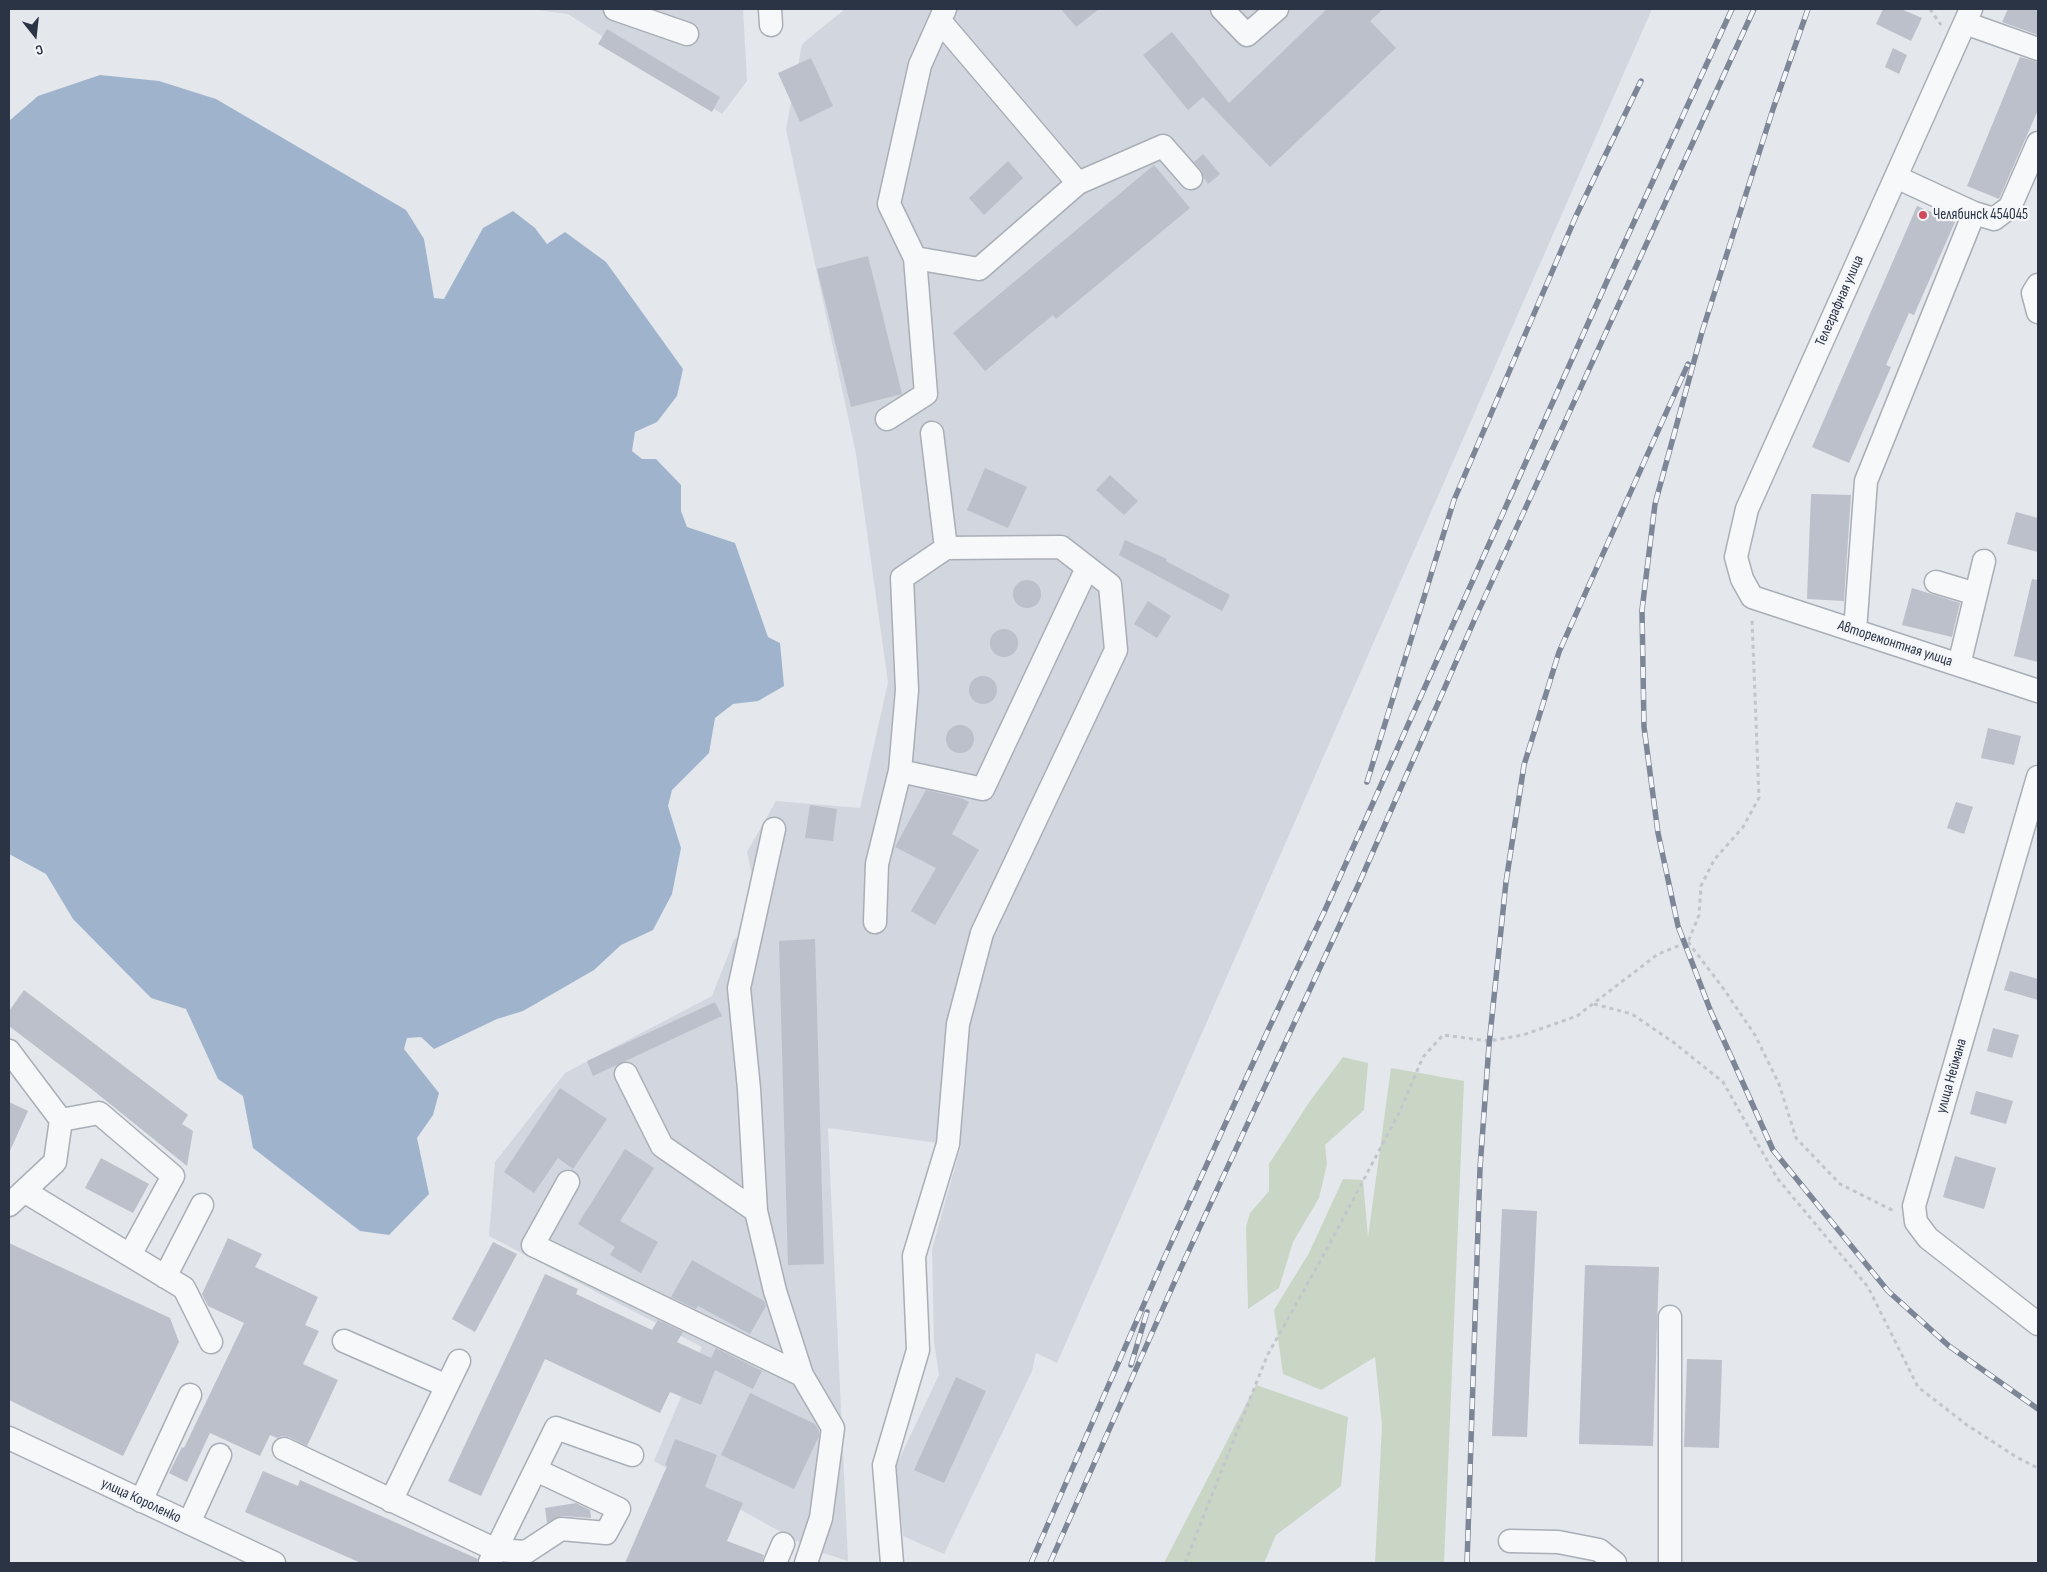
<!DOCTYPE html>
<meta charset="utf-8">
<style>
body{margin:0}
#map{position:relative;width:2047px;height:1572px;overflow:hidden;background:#e4e7ec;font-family:"Sofia Sans Condensed",sans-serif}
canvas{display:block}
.frame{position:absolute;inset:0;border:10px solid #2b3445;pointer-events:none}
.north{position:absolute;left:10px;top:10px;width:50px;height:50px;-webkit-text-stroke:4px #f4f6f9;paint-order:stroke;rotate:164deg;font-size:14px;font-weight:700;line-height:20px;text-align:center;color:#2b3445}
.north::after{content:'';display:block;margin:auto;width:18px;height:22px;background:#2b3445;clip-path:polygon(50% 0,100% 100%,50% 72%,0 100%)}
</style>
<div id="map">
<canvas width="2047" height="1572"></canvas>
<div class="frame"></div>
<div class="north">С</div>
</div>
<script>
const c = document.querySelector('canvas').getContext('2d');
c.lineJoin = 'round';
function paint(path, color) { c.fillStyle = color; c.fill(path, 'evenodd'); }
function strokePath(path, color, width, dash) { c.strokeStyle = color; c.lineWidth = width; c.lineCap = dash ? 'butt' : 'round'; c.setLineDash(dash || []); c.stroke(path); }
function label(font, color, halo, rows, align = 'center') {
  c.font = font + ' "Sofia Sans Condensed",sans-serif'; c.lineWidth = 4.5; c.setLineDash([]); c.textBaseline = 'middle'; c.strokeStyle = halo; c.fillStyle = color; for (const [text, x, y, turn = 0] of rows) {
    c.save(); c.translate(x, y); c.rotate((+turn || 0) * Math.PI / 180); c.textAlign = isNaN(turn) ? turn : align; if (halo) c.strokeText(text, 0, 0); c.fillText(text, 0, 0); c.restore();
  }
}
const built = new Path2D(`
 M530,9H743L747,81L722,114L568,14Z
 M845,9H1652L1057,1363L1036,1353L1032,1371L944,1554L903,1536L895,1468L939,1375L934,1342L932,1249L961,1146L828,1128L848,1561L811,1549L654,1461L702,1347L489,1236L495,1162L565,1073L712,996L734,940L748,928L756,893L747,852L776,801L860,808L888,682L856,454L786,129L802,44Z`);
const green = new Path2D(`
 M1343,1057L1368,1063L1364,1110L1325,1145L1327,1164L1319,1198L1293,1242L1279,1288L1248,1309L1246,1227L1250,1213L1269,1191V1164L1310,1101Z
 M1391,1068L1464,1081L1444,1563H1375L1382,1426L1375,1357L1321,1390L1283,1374L1274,1310L1309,1253L1343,1179L1363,1180L1368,1237Z
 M1256,1385L1348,1417L1341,1486L1276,1535L1264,1563H1164Z`);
const water = new Path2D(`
 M100,75L159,81L216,99L406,210L424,239L434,298L444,299L483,228L513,211L535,228L547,244L565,232L606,262L683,369L677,396L657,422L635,432L632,451L642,459H656L681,485V511L687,527L735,543L768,637L780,643L784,686L758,701L733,704L715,718L709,753L672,790L668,806L681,848L672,894L653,930L621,945L594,970L523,1011L497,1019L434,1049L421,1037L407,1038L404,1049L439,1093L433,1115L417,1138L429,1194L389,1235L360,1231L253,1148L243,1096L218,1079L186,1009L151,998L73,919L46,874L9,854V121L38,96Z`);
const building = new Path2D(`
 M1061,9H1099L1076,27Z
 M1327,9H1383L1370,21L1396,48L1270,167L1203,97L1188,110L1143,55L1172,32L1229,103Z
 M1883,9H1901L1922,18L1911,41L1876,24Z
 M2008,9H2038V35L2002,22Z
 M607,29L720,97L712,112L598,44Z
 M1893,48L1907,55L1899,74L1885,67Z
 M2020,57L2038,62V110L1999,199L1967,186Z
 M811,58L833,106L800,122L778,73Z
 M1203,154L1220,174L1208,184L1204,178L1201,170L1194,162Z
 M1008,161L1023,178L984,215L969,198Z
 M1154,165L1190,208L1056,319L1053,315L985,371L953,333Z
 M1917,206L1955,222L1914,315L1909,313L1886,365L1891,367L1849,463L1812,447Z
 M868,256L902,394L851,407L817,269Z
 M985,468L1027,487L1008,528L967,510Z
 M1110,475L1138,501L1124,515L1096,490Z
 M1811,494L1851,495L1844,601L1807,599Z
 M2016,512L2038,518V552L2007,544Z
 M1125,540L1167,559L1166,561L1230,595L1222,611L1119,555Z
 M2032,579L2038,580V662L2014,656Z
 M1013 594a14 14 0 1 1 28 0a14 14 0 1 1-28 0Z
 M1912,588L1960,603L1952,637L1902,625Z
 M1148,601L1171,616L1157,638L1134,624Z
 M990 643a14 14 0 1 1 28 0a14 14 0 1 1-28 0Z
 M969 690a14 14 0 1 1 28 0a14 14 0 1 1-28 0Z
 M946 739a14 14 0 1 1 28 0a14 14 0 1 1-28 0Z
 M1988,728L2021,736L2014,765L1981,758Z
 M926,790L961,798L969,802L952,834L979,850L935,925L911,911L936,868L895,847Z
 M1956,802L1973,807L1964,834L1947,828Z
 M810,805L837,809L833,841L805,838Z
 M815,939L824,1264L788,1265L779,941Z
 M2010,971L2038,979V1000L2004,990Z
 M24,990L188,1115L182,1124L193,1131L187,1166L89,1087L9,1026V1011Z
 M715,1002L722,1016L593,1076L587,1061Z
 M1993,1028L2019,1035L2012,1058L1987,1051Z
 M560,1088L607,1119L573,1169L558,1158L534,1193L504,1172Z
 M1976,1091L2013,1101L2006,1124L1970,1114Z
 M9,1102L28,1111L9,1153Z
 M625,1149L654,1168L620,1221L658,1242L641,1273L610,1255L615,1247L578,1224Z
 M1955,1156L1996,1168L1984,1209L1943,1197Z
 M101,1158L149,1184L133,1213L85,1188Z
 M1502,1209L1537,1211L1527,1437L1492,1436Z
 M228,1238L262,1254L255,1267L318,1297L305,1325L319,1331L303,1364L338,1380L307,1446L289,1437L282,1436L277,1438L270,1435L260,1456L210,1433L187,1482L169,1473L182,1447L184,1448L244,1323L208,1306L202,1294Z
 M493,1242L517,1254L475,1332L452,1319Z
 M9,1243L170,1318L179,1342L123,1456L9,1400Z
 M692,1260L764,1301L766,1306L750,1334L698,1306L696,1309L671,1297Z
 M1585,1265L1659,1267L1653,1446L1579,1444Z
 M545,1274L578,1289L576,1294L652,1330L658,1320L683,1332L677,1342L711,1358L716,1348L762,1371L753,1389L715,1370L701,1405L670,1392L660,1413L545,1359L481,1496L448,1481Z
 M1687,1359L1722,1360L1719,1448L1684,1447Z
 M956,1377L986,1391L944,1483L914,1470Z
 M750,1393L815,1424L819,1431V1436L794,1489L721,1455Z
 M675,1439L717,1455L705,1487L743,1503L727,1541L764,1555L762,1563H625L667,1466L665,1465Z
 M263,1471L298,1486L300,1480L478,1559L477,1563H361L245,1512Z
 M576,1503L590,1510L591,1518L562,1516L547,1523L545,1508Z`);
const path = new Path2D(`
 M1930,9L1941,25
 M1688,942L1723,988L1755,1035L1779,1084L1796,1138L1840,1184L1894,1211
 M1594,1004L1632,1014L1673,1042L1723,1082L1777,1178L1868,1287L1918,1387L1967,1425L2018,1458L2038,1468
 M1185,1563L1267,1356L1328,1247L1400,1111L1423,1057L1443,1035L1489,1041L1523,1035L1577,1016L1658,954L1688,942L1699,915L1701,886L1714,860L1743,827L1759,798L1752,619`);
const minor = new Path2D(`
 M615,9L687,34
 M770,9L771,25
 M945,9L920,65L889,204L915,258L979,269L1078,183L1163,146L1191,178
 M1222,9L1247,35L1277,9
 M1971,9L1747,509L1736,557L1742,579L1752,597L2038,691
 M940,21L1078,183
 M1965,23L2038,49
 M1974,213L1994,219L2010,207L2038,143
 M2038,285L2033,293L2038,312
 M887,419L926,394L915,258
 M932,433L946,548
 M1936,582L1976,594
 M1855,631L1866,481L1974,213L1896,177
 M1959,665L1984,561
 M900,771L983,789L1087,568
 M2038,777L1914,1206L1916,1222L1928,1238L2038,1324
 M774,829L739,988L749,1089L756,1211L775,1291L802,1375L833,1428L821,1518L806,1563
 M875,922L877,864L900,771L907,690L902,578L946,548L1061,547L1110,585L1116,650L982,933L958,1024L948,1144L914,1256L918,1350L884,1465L892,1563
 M9,1051L61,1120L55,1162L9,1205
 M626,1074L662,1146L756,1211
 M61,1120L99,1113L173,1176L130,1255
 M568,1182L533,1245L802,1375
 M24,1191L184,1288L211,1342
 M165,1277L202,1205
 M344,1341L447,1386
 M9,1438L274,1563
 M284,1449L496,1550L526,1552L561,1529L606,1533L619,1509L536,1470
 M141,1501L190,1395
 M391,1501L459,1361
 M189,1523L220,1455
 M1510,1541L1558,1542L1599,1550L1615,1563
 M490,1562L556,1428L632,1455
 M775,1563L783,1544
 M1670,1563V1317`);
const rail = new Path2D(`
 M1808,9L1773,109L1702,332L1655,504L1642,610L1644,727L1658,833L1678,926L1711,1012L1773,1150L1888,1291L1949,1346L2038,1409
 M1367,782L1454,500L1576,216L1641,81
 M1131,1365L1147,1312
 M1031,1563L1161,1265L1269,1028L1325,910L1612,270L1732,9
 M1050,1563L1179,1272L1361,879L1477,614L1754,9
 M1467,1563L1480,1168L1489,1045L1506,882L1524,765L1559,652L1688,364`);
const markers = [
 [1923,215,5,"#d1495b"]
];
const poiNames = [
 ["Челябинск 454045",1933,215]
];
const streetNames = [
 ["Телеграфная улица",1840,301,-66],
 ["Авторемонтная улица",1895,644,18],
 ["улица Неймана",1952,1076,-74],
 ["улица Короленко",141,1501,25]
];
paint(built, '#d2d6de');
paint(green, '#c9d6c5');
paint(water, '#9fb4cc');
paint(building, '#bbc0ca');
strokePath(minor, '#a9aeb7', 25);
strokePath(path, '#c2c5cb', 3, [4, 4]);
strokePath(minor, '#f7f8fa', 22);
strokePath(rail, '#7d8696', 5.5);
strokePath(rail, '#f4f6f9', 4, [11]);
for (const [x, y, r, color] of markers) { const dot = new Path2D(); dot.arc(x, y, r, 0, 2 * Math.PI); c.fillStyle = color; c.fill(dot); strokePath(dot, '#f4f6f9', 2); }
label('15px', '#2b3445', '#f4f6f9', poiNames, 'left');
label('15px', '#2b3445', '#f4f6f9', streetNames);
</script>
